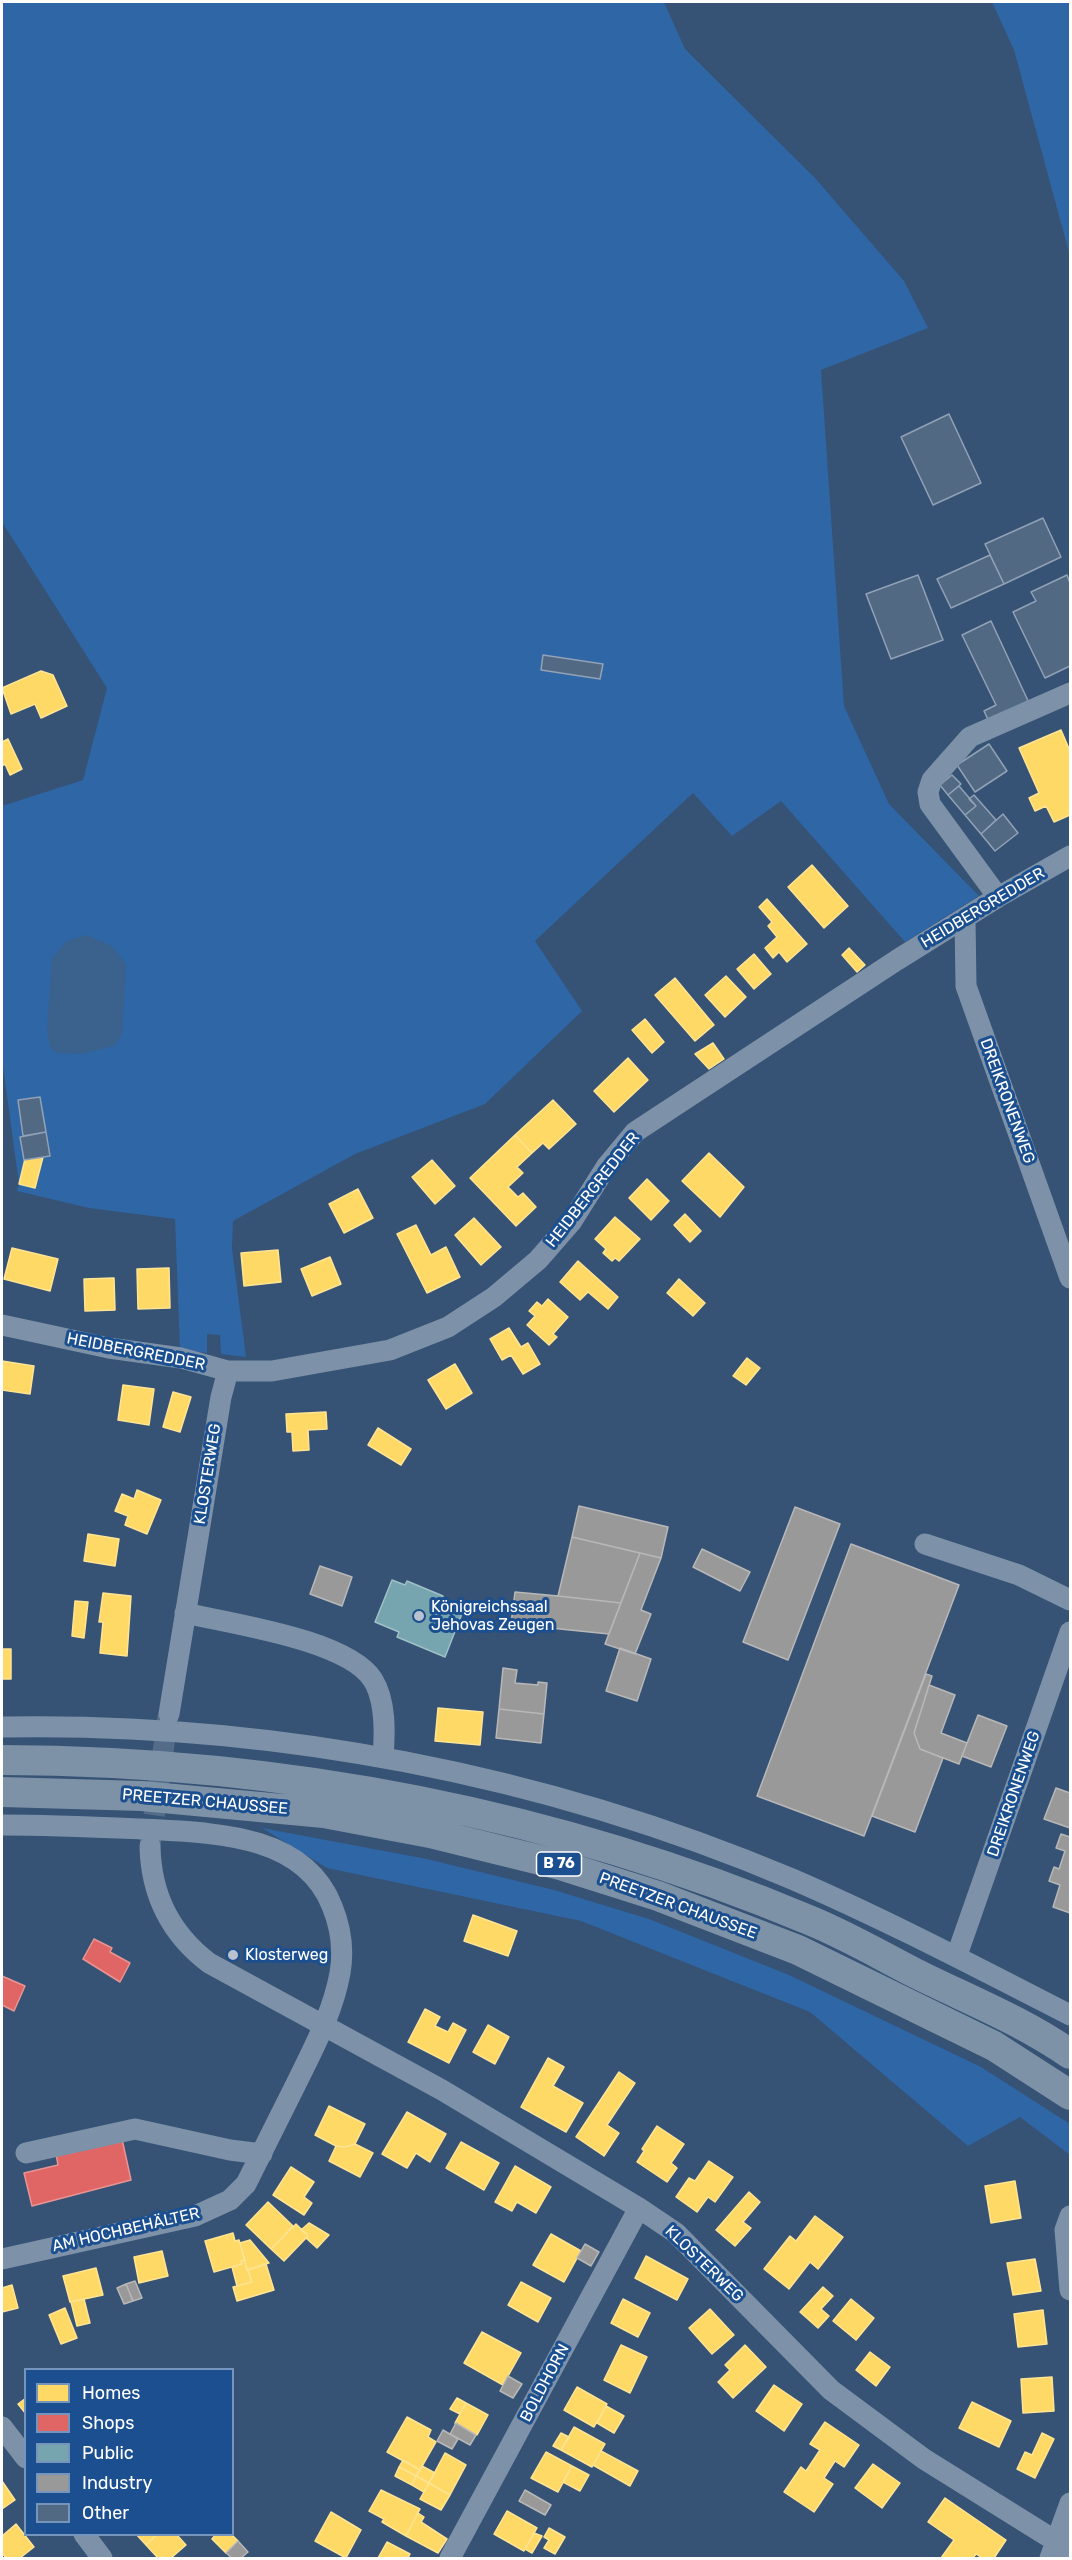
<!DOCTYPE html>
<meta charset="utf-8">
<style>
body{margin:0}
#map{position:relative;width:1072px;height:2560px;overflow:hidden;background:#365274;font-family:Rubik,sans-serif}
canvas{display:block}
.frame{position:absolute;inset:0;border:3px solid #fff;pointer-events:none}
.legend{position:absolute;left:24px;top:2368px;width:210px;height:168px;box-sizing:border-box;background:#1b4f8f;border:2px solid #7695bc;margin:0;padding:8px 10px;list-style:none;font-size:18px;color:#fff}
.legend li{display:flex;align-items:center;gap:12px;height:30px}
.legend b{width:30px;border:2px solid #7695bc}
</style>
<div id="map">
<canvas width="1072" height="2560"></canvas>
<div class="frame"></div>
<ul class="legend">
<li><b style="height:16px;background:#ffd966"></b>Homes</li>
<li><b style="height:16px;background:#e06666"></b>Shops</li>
<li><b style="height:16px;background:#76a5af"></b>Public</li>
<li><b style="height:16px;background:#999"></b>Industry</li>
<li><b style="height:16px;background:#526984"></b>Other</li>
</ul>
</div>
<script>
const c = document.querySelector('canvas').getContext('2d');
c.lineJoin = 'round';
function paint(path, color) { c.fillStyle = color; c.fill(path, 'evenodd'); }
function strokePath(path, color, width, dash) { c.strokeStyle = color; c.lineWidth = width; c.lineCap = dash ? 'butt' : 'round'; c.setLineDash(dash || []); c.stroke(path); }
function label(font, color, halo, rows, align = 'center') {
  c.font = font + ' Rubik,sans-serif'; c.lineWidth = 6; c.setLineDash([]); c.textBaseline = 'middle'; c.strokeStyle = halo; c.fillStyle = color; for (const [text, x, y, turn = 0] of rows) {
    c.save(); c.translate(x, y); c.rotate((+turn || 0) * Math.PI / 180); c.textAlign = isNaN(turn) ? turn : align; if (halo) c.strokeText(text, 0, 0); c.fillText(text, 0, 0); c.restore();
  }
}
const green = new Path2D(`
 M2,2H664L685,49L816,179L904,281L928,328L821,370L844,706L889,804L979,896L905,942L781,801L732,836L693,793L535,941L582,1011L485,1104L355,1154L233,1221L232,1248L246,1357L221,1354L220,1335L207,1334V1353L180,1350L175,1219L89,1208L17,1191L19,1184L2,1059V806L83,780L107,688L2,522ZM543,655L602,664L600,678L541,670ZM40,1097L49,1155L43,1157L35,1188L19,1184L25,1159L18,1100Z
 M992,2H1070V256L1014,50Z
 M262,1828L427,1859L554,1890L649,1919L789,1975L981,2067L1070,2124V2155L1020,2117L968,2146L810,2012L581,1921L327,1868Z`);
const water = new Path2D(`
 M86,935L112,946L126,965L122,1035L114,1046L81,1054L57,1053L50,1047L47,1032L52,958L67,941Z`);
const homes = new Path2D(`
 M41,671L53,675L67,706L41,718L35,704L11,714L2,688Z
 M1061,730L1070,751V815L1054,822L1046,806L1035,811L1029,798L1039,793L1019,748Z
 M8,739L22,769L10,775L5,764L2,766V742Z
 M812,865L848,906L824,928L788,887Z
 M767,899L807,944L787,962L779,952L773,958L765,948L777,937L768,926L772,922L759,907Z
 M849,948L865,965L857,972L842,955Z
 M754,954L771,974L754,989L737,969Z
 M726,976L746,997L725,1017L705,995Z
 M675,978L714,1025L695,1041L655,995Z
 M645,1019L664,1042L652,1053L632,1030Z
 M713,1043L724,1059L709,1069L695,1054Z
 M628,1058L648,1080L614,1112L594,1091Z
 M553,1100L576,1124L549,1149L543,1143L532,1153L515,1135Z
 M515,1135L532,1153L517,1167L523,1173L508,1187L518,1197L523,1193L536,1207L516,1226L470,1178Z
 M709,1153L744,1187L720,1217L682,1181Z
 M43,1157L35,1188L19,1184L25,1159Z
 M432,1160L455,1186L435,1204L412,1177Z
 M647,1179L669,1201L651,1220L629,1198Z
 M358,1189L373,1218L344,1233L329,1204Z
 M685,1214L701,1231L690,1242L674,1225Z
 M615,1217L640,1239L619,1261L615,1258L612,1261L603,1253L606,1249L595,1239Z
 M474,1218L501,1247L481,1265L455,1235Z
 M416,1225L431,1255L446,1247L460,1277L427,1293L397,1234Z
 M12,1248L58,1259L50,1291L4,1279Z
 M278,1250L281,1282L244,1286L241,1253Z
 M330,1257L341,1284L312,1296L301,1269Z
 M578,1261L618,1297L608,1309L588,1292L580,1300L560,1282Z
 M169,1268L170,1308L138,1309L137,1269Z
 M114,1278L115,1310L85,1311L84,1279Z
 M679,1279L705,1303L693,1316L667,1293Z
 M548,1299L568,1317L553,1334L557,1337L549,1345L527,1325L535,1316L529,1311L537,1302L542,1306Z
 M509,1328L521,1347L528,1343L540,1364L523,1374L511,1355L502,1360L490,1339Z
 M747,1358L760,1368L746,1385L733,1376Z
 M2,1361L34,1366L30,1394L2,1390Z
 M455,1364L472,1393L446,1409L428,1380Z
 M123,1385L154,1389L149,1425L118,1420Z
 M173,1392L191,1397L180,1432L163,1427Z
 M326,1412L327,1429L308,1430L309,1450L293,1451L292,1432H287L286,1414Z
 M378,1428L411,1449L401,1465L368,1445Z
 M137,1490L161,1500L147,1534L125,1525L128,1516L115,1511L122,1494L134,1499Z
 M88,1534L119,1539L115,1566L84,1561Z
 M103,1593L131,1596L127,1656L100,1653L103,1622H99Z
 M75,1601L88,1602L84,1638L72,1636Z
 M2,1649H11V1679H2Z
 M438,1708L483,1712L480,1745L435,1741Z
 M473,1915L517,1931L508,1956L464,1941Z
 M425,2009L440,2017L435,2026L448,2032L453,2023L466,2030L449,2063L408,2042Z
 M488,2025L509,2037L495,2064L473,2052Z
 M548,2058L564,2067L553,2086L583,2103L566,2132L521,2107Z
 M619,2072L635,2083L607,2125L619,2133L604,2156L576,2137Z
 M329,2106L365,2124L355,2144L345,2147L336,2146L315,2135Z
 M407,2112L446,2134L430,2162L416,2153L407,2168L382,2154Z
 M657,2126L684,2144L671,2163L677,2168L667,2182L637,2162L644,2151L642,2149Z
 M461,2142L499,2163L484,2190L446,2168Z
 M355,2144L373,2153L360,2177L329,2161L336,2146L345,2147Z
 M709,2161L733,2177L715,2202L708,2197L697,2212L676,2197L689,2178L695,2181Z
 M515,2166L551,2187L536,2213L517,2202L512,2211L495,2202Z
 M291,2167L314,2182L304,2197L312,2203L304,2215L273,2195Z
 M1015,2181L1021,2218L991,2223L985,2186Z
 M749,2192L760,2202L743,2222L751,2228L735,2246L716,2230Z
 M268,2202L293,2226L271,2249L246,2225Z
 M815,2216L843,2237L818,2269L810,2262L789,2289L764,2269L790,2236L796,2241Z
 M309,2223L329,2235L317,2248L306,2238L308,2236L301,2230Z
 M296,2224L308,2236L284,2261L271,2249Z
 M233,2233L235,2241L239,2240L245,2260L241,2261L242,2264L214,2272L205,2241Z
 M551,2234L581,2251L564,2282L533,2265Z
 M250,2240L269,2263L247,2270L240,2243Z
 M162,2251L168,2276L139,2283L134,2257Z
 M646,2256L688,2279L677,2300L635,2278Z
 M1035,2259L1041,2291L1013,2295L1007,2263Z
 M244,2260L252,2282L237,2286L232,2267L242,2264L241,2261Z
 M266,2264L274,2290L237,2301L233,2287L252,2282L248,2270Z
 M96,2268L103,2295L70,2302L63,2276Z
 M521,2282L551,2298L538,2322L508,2305Z
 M12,2285L18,2308L2,2312V2288Z
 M823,2287L833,2296L821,2309L829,2316L818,2328L800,2312Z
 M84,2299L90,2323L77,2326L71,2302Z
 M623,2299L650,2313L638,2337L611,2323Z
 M851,2299L874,2318L856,2340L833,2321Z
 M65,2308L77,2338L61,2344L49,2315Z
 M710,2309L734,2335L712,2354L689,2328Z
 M1043,2310L1047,2344L1018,2347L1014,2314Z
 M482,2332L521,2353L503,2385L464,2363Z
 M621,2345L647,2357L630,2393L604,2380Z
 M745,2345L766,2367L733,2398L718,2382L730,2370L725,2365Z
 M870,2352L890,2367L876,2386L856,2370Z
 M1052,2377L1054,2411L1023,2413L1021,2379Z
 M774,2385L802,2404L784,2431L756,2411Z
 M577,2387L607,2404L594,2427L564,2410Z
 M26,2398V2414L18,2404Z
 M457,2398L466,2403L460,2414L450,2409Z
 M972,2402L1011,2421L999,2447L959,2428Z
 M466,2403L488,2415L477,2435L455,2423Z
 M606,2406L624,2416L614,2433L597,2423Z
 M407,2417L431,2430L428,2437L436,2442L420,2470L387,2452Z
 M825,2422L859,2445L844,2467L835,2461L824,2478L833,2484L814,2512L784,2492L801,2467L806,2471L820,2450L810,2444Z
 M574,2427L605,2444L592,2467L561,2450Z
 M561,2433L569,2437L561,2450L553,2446Z
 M1042,2433L1054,2439L1035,2478L1017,2469L1025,2452L1032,2455Z
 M601,2451L638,2471L630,2486L593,2465Z
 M546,2452L572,2466L558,2492L531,2478Z
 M445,2453L466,2465L450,2495L429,2483Z
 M403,2460L420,2470L416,2476L399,2467Z
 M873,2464L900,2483L882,2508L855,2488Z
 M422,2466L435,2473L429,2483L416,2476Z
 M572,2466L589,2475L580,2491L563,2482Z
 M399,2467L416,2476L412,2485L395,2476Z
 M416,2476L429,2483L424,2492L412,2485Z
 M2,2481L15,2500L2,2509Z
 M429,2483L450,2495L441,2510L420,2499Z
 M381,2490L420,2509L406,2536L382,2522L384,2519L369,2511Z
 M945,2498L1006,2540L994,2558H982L976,2554L973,2558H941L954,2540L928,2522Z
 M507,2511L537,2528L524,2551L494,2534Z
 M331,2512L361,2530L346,2558L315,2541Z
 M418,2513L424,2517L421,2522L447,2539L438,2553L406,2536Z
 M16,2524L34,2547L20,2558H6L2,2553V2536Z
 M549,2528L565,2537L555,2554L544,2548L549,2540L544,2537Z
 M534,2533L542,2536L532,2553L525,2549Z
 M136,2534H157L146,2545Z
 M157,2534H176L186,2545L171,2558H158L146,2545Z
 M216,2534H231L238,2541L226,2553L212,2539Z
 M387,2542L410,2554L408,2558H378Z`);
const shops = new Path2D(`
 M94,1939L112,1948L110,1952L130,1963L120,1982L83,1959Z
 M2,1976L25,1986L14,2011L2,2005Z
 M122,2139L131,2180L32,2206L24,2173L58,2165L56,2154Z`);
const public = new Path2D(`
 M392,1580L405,1585L407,1581L443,1596L441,1602L463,1611L445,1657L397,1637L399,1632L375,1622Z`);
const industry = new Path2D(`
 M579,1506L668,1527L661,1558L572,1537Z
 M795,1507L840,1524L788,1660L743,1642Z
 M572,1537L640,1553L621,1603L558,1596Z
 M851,1544L959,1585L864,1836L757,1796Z
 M702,1549L750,1572L740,1591L693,1567Z
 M640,1553L661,1558L641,1610L651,1614L635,1654L605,1644Z
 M320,1566L352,1577L342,1606L310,1594Z
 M515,1592L558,1596L621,1603L609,1634L511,1624Z
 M620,1648L651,1659L637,1701L606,1691Z
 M503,1668L517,1670L515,1683L538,1685V1682L547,1683L544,1714L499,1709Z
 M926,1674L932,1676L914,1733L920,1749L943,1758L915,1832L872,1816Z
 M929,1685L955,1695L941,1733L967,1743L959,1764L920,1749L914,1733Z
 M499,1709L544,1714L541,1743L496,1738Z
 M978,1715L1007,1726L991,1767L962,1756Z
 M1056,1788L1070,1793V1828L1044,1819Z
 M1061,1834L1070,1837V1913L1053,1907L1060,1885L1049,1881L1054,1867L1059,1869L1065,1851L1056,1848Z
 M585,2244L599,2252L591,2266L577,2258Z
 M135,2281L142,2298L133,2301L126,2284Z
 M126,2284L133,2301L124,2304L117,2288Z
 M508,2376L522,2384L513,2398L500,2391Z
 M456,2423L476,2435L470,2445L450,2434Z
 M443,2430L458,2439L452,2449L437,2441Z
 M525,2490L551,2505L545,2515L519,2501Z
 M238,2541L248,2552L241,2558H232L226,2553Z`);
const building = new Path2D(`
 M949,414L981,483L933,505L901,437Z
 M1043,518L1061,557L1004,584L985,544Z
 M990,555L1004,584L951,608L937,579Z
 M918,575L943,640L891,659L866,594Z
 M1067,575L1070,583V666L1045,678L1013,612L1036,601L1031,592Z
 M991,621L1030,705L990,724L984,711L996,705L962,635Z
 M543,655L603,664L600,679L541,670Z
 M989,744L1007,771L975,792L957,765Z
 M952,775L961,784L948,795L940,785Z
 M959,786L976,806L965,815L948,795Z
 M974,795L996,820L981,834L965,815L976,806L969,799Z
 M1003,814L1018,833L995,851L981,834Z
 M40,1097L46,1132L23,1136L18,1100Z
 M46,1132L50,1156L24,1160L20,1137Z`);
const minorTunnel = new Path2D(`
 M150,1846L168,1716`);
const minor = new Path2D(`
 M998,897L930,804L928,792L932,780L970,737L1070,693
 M965,919L966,986L1070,1278
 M2,1325L109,1348L181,1358L228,1371H272L390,1350L448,1327L494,1297L538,1260L572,1221L606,1167L635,1132L897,960L998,897L1070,856
 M925,1544L1019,1575L1070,1600
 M185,1613C232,1624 348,1640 373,1680C386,1701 385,1733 383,1757
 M169,1714L221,1397L228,1371
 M2,1727C271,1722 544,1774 792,1879C887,1920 978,1968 1070,2015
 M2,1825C49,1825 95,1827 142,1829C209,1833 303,1832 332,1906C341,1928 344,1950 340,1973C333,2012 314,2047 297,2082C280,2116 263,2150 246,2184L230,2200L195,2216L2,2259
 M150,1846C151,1895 170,1933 209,1963L442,2090L639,2208L676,2233L831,2390L924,2459L1070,2550
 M957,1955L1070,1632
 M26,2153L135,2129L230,2150L262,2154
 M1070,2216L1065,2230L1070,2290
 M2,2427L26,2458
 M84,2534L102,2558
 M450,2558L639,2208
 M1050,2558L1070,2503`);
const highway = new Path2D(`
 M2,1760C281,1761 551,1812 809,1920C846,1935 880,1955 915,1973C967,1999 1023,2021 1070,2054
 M2,1792L142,1796L324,1813L430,1833L560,1865L658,1896L798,1950L994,2046L1070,2095`);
const markers = [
 [419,1616,6,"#b9c2ce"],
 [233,1955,6,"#b9c2ce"]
];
const shields = [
 [559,1864,45]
];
const shieldNames = [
 ["B 76",559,1864]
];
const streetNames = [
 ["HEIDBERGREDDER",983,908,-31],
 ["DREIKRONENWEG",1007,1101,70],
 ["HEIDBERGREDDER",593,1190,-52],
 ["HEIDBERGREDDER",136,1352,11],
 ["KLOSTERWEG",208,1474,-81],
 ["DREIKRONENWEG",1014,1794,-71],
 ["PREETZER CHAUSSEE",205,1802,5],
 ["PREETZER CHAUSSEE",678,1906,20],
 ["AM HOCHBEHÄLTER",126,2230,-13],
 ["KLOSTERWEG",704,2264,44],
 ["BOLDHORN",545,2383,-62]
];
const poiNames = [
 ["Königreichssaal",431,1607],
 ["Jehovas Zeugen",431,1625],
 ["Klosterweg",245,1955]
];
paint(green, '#2f66a5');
paint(water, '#3b618d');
paint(homes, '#ffd966');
strokePath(homes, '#ffe494', 1.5);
paint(shops, '#e06666');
strokePath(shops, '#e99494', 1.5);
paint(public, '#76a5af');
strokePath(public, '#9fc0c7', 1.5);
paint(industry, '#999');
strokePath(industry, '#b8b8b8', 1.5);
paint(building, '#526984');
strokePath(building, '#92a2b6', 1.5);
strokePath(minorTunnel, '#546c89', 21, [21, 10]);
strokePath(minor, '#7d92a8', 21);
strokePath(highway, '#7e92a7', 30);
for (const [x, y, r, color] of markers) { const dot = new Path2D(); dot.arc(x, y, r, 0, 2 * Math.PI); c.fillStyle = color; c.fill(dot); strokePath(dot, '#1b4f8f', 2); }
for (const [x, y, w] of shields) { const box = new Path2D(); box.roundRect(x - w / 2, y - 12, w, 24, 4.5); c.fillStyle = '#1b4f8f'; c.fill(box); strokePath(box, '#fff', 1.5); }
label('bold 15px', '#fff', null, shieldNames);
label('16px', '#fff', '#1b4f8f', streetNames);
label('16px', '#fff', '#1b4f8f', poiNames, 'left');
</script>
